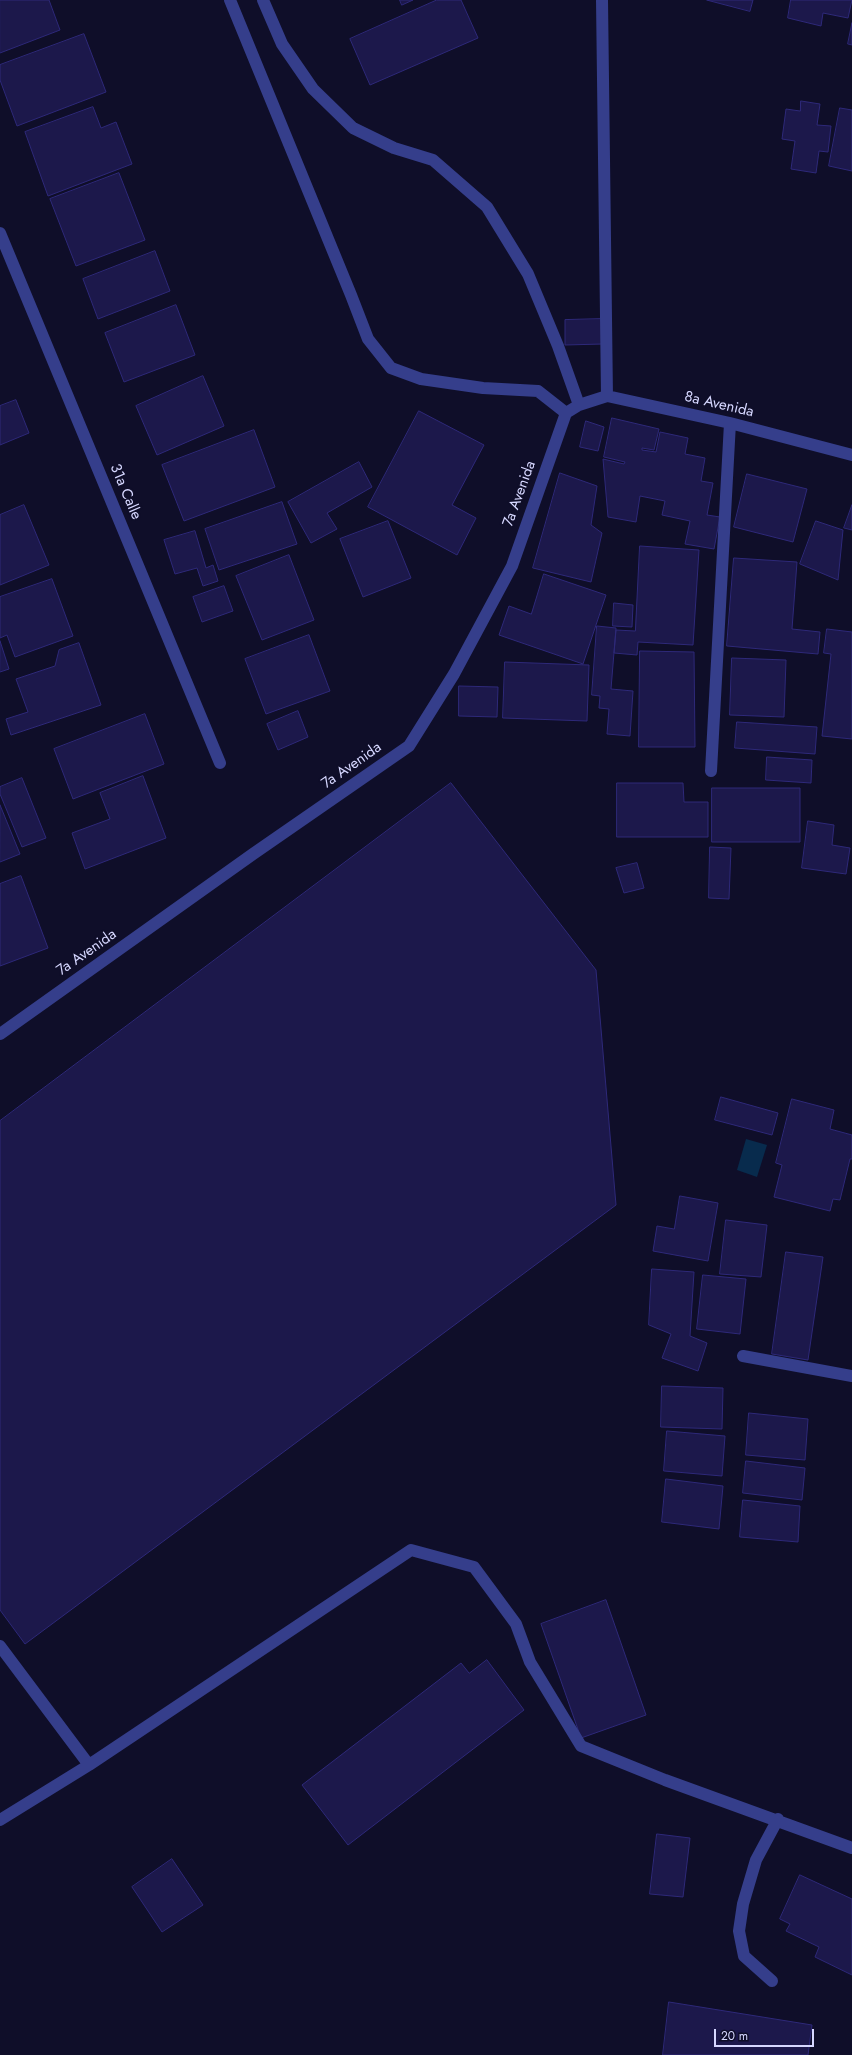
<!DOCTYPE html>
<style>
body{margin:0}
#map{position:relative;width:852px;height:2055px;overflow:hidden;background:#0f0e29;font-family:Jost,sans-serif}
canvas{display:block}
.scale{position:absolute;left:714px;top:2029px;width:100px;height:18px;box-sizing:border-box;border:2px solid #d6d7ff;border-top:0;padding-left:5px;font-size:12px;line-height:14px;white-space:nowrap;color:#d6d7ff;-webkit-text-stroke:3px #0f0e29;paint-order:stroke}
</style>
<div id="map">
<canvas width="852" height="2055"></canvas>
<div class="scale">20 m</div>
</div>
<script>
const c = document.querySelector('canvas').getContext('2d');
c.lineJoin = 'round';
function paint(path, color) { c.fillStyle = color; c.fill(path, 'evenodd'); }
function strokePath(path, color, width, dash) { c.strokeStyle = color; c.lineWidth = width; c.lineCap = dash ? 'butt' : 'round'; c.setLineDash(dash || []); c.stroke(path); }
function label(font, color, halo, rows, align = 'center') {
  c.font = font + ' Jost,sans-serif'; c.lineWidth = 4; c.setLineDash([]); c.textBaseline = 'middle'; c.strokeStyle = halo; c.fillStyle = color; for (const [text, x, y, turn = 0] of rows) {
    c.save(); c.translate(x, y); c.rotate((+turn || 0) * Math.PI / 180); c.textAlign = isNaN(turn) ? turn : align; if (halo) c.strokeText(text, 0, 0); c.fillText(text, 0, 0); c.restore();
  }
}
const water = new Path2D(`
 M746,1139L767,1145L757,1177L737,1170Z`);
const building = new Path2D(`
 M0,0H49L60,30L0,53Z
 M400,0H413L402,5Z
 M437,0H461L478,38L370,85L350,39Z
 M707,0H753L750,11Z
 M791,0H852L848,18L823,13L821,26L788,18Z
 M852,23V45L848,44Z
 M84,34L106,92L17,126L0,80V65Z
 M801,101L820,104L817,125L831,126L828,152L819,151L816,173L791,169L795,141L782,139L786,109L800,111Z
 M93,107L101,128L116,122L132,164L48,196L25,132Z
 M840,108L852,110V171L829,166Z
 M119,173L145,240L76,266L50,199Z
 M155,251L170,291L98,319L83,279Z
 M176,305L195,355L124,382L105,333Z
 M602,319L603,344L565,345V320Z
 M203,376L224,426L157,455L136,406Z
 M16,400L29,433L0,445V406Z
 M419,411L484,445L452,505L476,518L457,555L368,507Z
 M612,418L659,429L654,450L642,448V450L656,452L660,432L688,438L685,454L705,458L701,481L713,483L707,515L720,517L714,549L685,544L690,521L662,515L665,501L640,496L636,522L608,517L603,459L624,464L625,462L604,457Z
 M586,421L604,427L598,451L580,447Z
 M254,430L275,487L184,521L162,465Z
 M359,462L372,487L327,513L337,529L311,543L288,502Z
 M560,473L597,486L591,525L602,533L591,582L533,568Z
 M747,474L807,489L793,542L734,527Z
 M282,502L297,544L219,570L205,529Z
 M24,505L49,565L0,585V515Z
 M852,505V530L844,528Z
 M388,521L411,578L363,597L340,539Z
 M816,521L843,530L838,580L800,564Z
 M195,531L206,568L213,565L218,581L203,586L197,568L175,574L164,540Z
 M640,546L699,550L693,645L638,642L637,655L614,653L616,630L635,631Z
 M289,555L314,620L262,640L236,576Z
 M734,558L797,562L792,629L820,632L818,654L727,646Z
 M544,574L606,595L583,664L499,635L509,606L531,614Z
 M52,579L73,636L15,657L7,635L0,638V597Z
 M224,586L233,611L202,622L193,597Z
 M614,603L633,605L632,627L613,626Z
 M597,626L616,628L611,689L633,691L630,736L607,734L609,709L599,708L600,696L592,695Z
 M827,629L852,632V739L822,736L831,654L824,653Z
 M309,635L330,691L266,714L245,659Z
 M0,641L9,669L0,672Z
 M79,643L101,705L11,735L6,719L28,712L16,679L55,666L59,650Z
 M640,651L694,652L695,747H639Z
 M732,658L786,660L784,717L730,715Z
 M505,662L589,665L587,721L503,718Z
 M459,686L498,687L497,717L459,716Z
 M298,711L308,737L278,750L267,724Z
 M145,714L164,764L73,799L54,749Z
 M737,722L817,727L815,754L735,748Z
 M767,757L812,760L811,783L766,780Z
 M143,776L166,838L85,869L72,833L110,819L100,793Z
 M22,778L46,838L22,847L0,794V787Z
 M451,783L596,970L616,1205L25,1644L0,1610V1121Z
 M617,783H683L684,802H708V837H617Z
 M712,788H800V842H712Z
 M0,805L20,854L0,862Z
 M808,821L834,825L832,845L850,848L846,874L802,868Z
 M710,847L731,848L729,899L709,898Z
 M637,863L644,888L624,893L616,868Z
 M21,876L48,948L0,966V884Z
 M721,1097L778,1113L772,1135L715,1120Z
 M792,1099L834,1110L830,1129L852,1135V1159H850L840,1200L833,1199L830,1211L774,1197L782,1165L776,1163Z
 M680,1196L718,1203L708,1261L653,1251L657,1226L674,1229Z
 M726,1220L767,1225L761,1277L720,1274Z
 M786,1252L823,1257L808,1360L772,1354Z
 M652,1269L694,1272L690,1336L707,1343L698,1371L662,1358L671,1334L649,1325Z
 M703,1275L746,1279L740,1334L697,1329Z
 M662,1386L723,1388L722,1429L661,1427Z
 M749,1413L808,1419L805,1460L746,1455Z
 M667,1431L725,1436L722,1476L664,1471Z
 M746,1461L805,1468L802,1500L743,1493Z
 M666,1479L723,1486L719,1529L662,1522Z
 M743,1500L800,1506L798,1542L740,1537Z
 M606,1600L646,1715L581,1738L541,1624Z
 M487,1660L524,1710L348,1845L302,1785L461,1663L469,1673Z
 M657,1834L690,1838L683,1897L650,1894Z
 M172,1859L203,1905L162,1932L132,1887Z
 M800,1875L852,1899V1975L815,1957L819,1947L786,1931L790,1924L780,1919Z
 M669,2002L812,2025L808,2055H663Z`);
const minor = new Path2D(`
 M230,0L351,295L368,339L391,368L421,379L483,388L538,391L566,413
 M263,0L282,44L313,89L353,128L394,148L433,160L487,207L528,274L558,346L579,405
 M602,0L607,396
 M0,233L220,763
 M711,771L730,423
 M0,1034L253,854L409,746L454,674L512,566L566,413L579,405L607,396L730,423L852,455
 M743,1356L852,1376
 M0,1646L89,1765
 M0,1820L89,1765L411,1550L474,1567L516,1624L530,1662L581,1746L665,1780L852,1848
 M772,1981L744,1956L739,1931L743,1904L756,1860L778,1819`);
const streetNames = [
 ["8a Avenida",719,405,13],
 ["31a Calle",125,492,67],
 ["7a Avenida",520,494,-70],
 ["7a Avenida",352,766,-35],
 ["7a Avenida",87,953,-35]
];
paint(water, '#082b4d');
paint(building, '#1c184b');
strokePath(building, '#2e2979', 1);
strokePath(minor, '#353e8b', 12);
label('15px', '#d6d7ff', '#0f0e29', streetNames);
</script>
